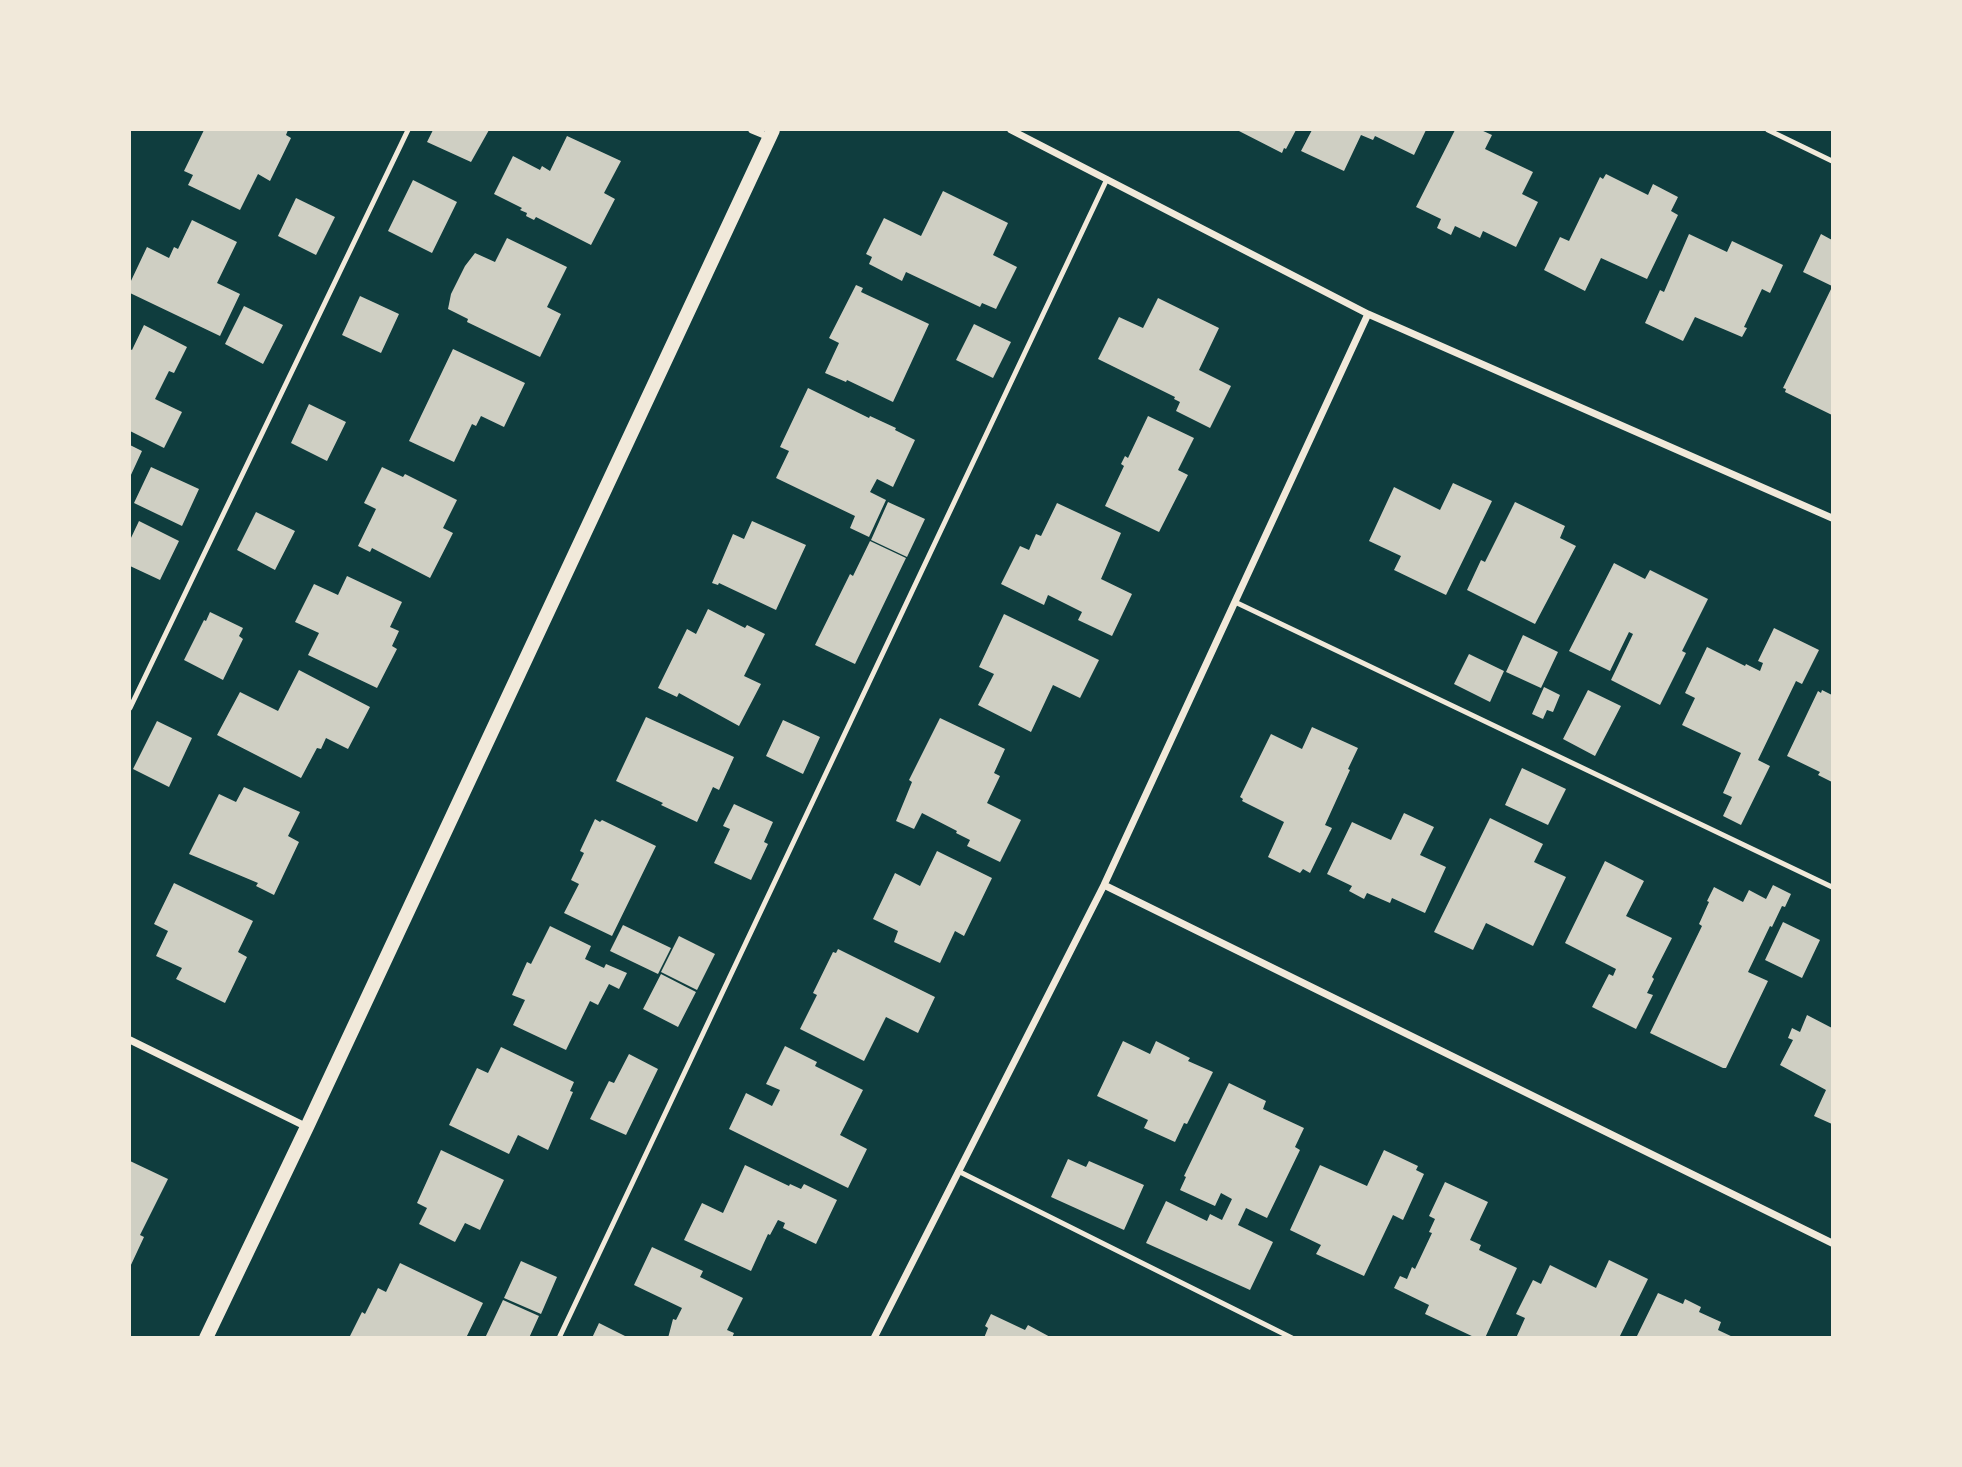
<!DOCTYPE html>
<style>
body{margin:0}
#map{position:relative;width:1962px;height:1467px;overflow:hidden;background:#0f3d3e;font-family:Cabin,sans-serif}
canvas{display:block}
.frame{position:absolute;inset:0;border:131px solid #f1e9da;pointer-events:none}
</style>
<div id="map">
<canvas width="1962" height="1467"></canvas>
<div class="frame"></div>
</div>
<script>
const c = document.querySelector('canvas').getContext('2d');
c.lineJoin = 'round';
function paint(path, color) { c.fillStyle = color; c.fill(path, 'evenodd'); }
function strokePath(path, color, width, dash) { c.strokeStyle = color; c.lineWidth = width; c.lineCap = dash ? 'butt' : 'round'; c.setLineDash(dash || []); c.stroke(path); }
const building = new Path2D(`
 M204,130H288L286,135L291,138L270,181L258,174L240,210L188,185L193,175L184,171Z
 M433,130H489L471,162L427,142Z
 M1237,130H1296L1286,149L1284,148L1282,153Z
 M1312,130H1426L1414,155L1375,136L1373,140L1361,135L1344,171L1301,151Z
 M1455,130H1481L1492,135L1485,149L1533,172L1522,194L1538,202L1516,247L1483,231L1480,238L1455,226L1451,235L1437,228L1441,219L1416,207Z
 M567,136L621,161L604,193L615,199L591,245L536,217L534,220L526,216L527,213L520,210L522,208L494,194L513,156L540,170L542,166L550,171Z
 M1606,174L1648,195L1653,184L1678,197L1671,211L1678,215L1647,279L1601,258L1585,291L1544,270L1560,237L1569,241L1600,177L1603,179Z
 M413,180L457,202L432,253L388,231Z
 M943,191L1008,223L993,255L1017,267L996,309L982,303L980,307L906,272L902,281L869,264L872,257L866,254L884,218L921,236Z
 M296,198L335,217L316,255L278,236Z
 M192,220L237,242L217,283L240,294L220,336L130,293V283L147,247L169,258L174,247L178,249Z
 M1689,234L1727,252L1732,241L1783,265L1770,293L1762,289L1744,327L1747,328L1742,337L1695,317L1683,341L1645,323L1660,290L1664,292Z
 M1821,234L1832,240V286L1803,272Z
 M507,238L567,267L547,307L561,314L540,357L467,322L468,319L448,309L451,294L465,266L475,253L495,262Z
 M856,285L863,288L861,292L929,324L893,402L847,380L846,382L825,373L839,343L829,338Z
 M1832,287V415L1785,392L1786,389L1783,388Z
 M360,296L399,314L381,353L342,335Z
 M1158,298L1219,328L1199,370L1231,386L1210,428L1176,411L1180,402L1174,399L1175,397L1098,359L1119,317L1143,328Z
 M244,306L283,325L263,364L225,344Z
 M974,324L1011,342L993,378L956,360Z
 M144,325L187,347L174,373L169,371L155,399L182,412L164,448L130,431V349L132,350Z
 M453,349L525,383L504,427L481,416L476,426L472,424L454,462L409,441Z
 M808,388L869,418L870,416L896,428L895,430L915,440L893,487L877,479L870,492L886,500L869,537L850,528L855,516L776,478L789,451L780,447Z
 M309,404L346,422L327,461L291,443Z
 M1148,416L1194,438L1178,470L1188,475L1159,532L1105,506L1124,466L1121,464L1125,456L1128,458Z
 M130,445L142,451L130,477Z
 M151,467L199,489L182,526L134,503Z
 M382,467L403,477L405,474L457,500L443,528L453,533L430,578L372,548L370,552L358,546L376,509L364,503Z
 M1453,483L1492,501L1446,595L1394,570L1401,556L1369,541L1394,487L1440,510Z
 M888,502L925,519L907,557L871,540Z
 M1515,502L1565,526L1560,538L1576,546L1535,624L1467,590L1481,560L1485,562Z
 M1057,503L1121,533L1101,579L1132,594L1112,636L1078,620L1082,612L1048,595L1044,605L1001,584L1020,546L1029,550L1036,534L1041,536Z
 M256,512L295,531L275,570L237,550Z
 M139,521L179,541L160,580L130,566V540Z
 M752,521L806,545L776,610L719,583L718,585L712,583L733,534L744,539Z
 M870,541L906,558L855,664L815,645L850,574L853,576Z
 M1614,563L1645,579L1650,570L1708,599L1682,651L1686,653L1660,705L1611,680L1633,634L1629,632L1610,671L1569,651Z
 M347,576L402,602L390,627L399,631L392,646L397,649L377,688L308,655L319,633L295,622L314,584L338,595Z
 M708,609L745,628L747,625L765,634L744,676L761,684L739,726L679,693L677,697L658,688L687,629L696,634Z
 M210,612L243,628L239,636L243,639L223,680L184,660L204,620L206,621Z
 M1004,614L1099,660L1080,698L1053,685L1031,732L978,705L994,674L979,667Z
 M1774,628L1819,650L1802,684L1796,681L1758,760L1770,766L1741,825L1723,816L1732,797L1723,793L1741,753L1682,725L1695,698L1685,693L1707,647L1745,666L1746,664L1760,671L1763,663L1758,661Z
 M1523,635L1558,652L1541,688L1506,672Z
 M1469,654L1504,671L1490,702L1454,684Z
 M299,670L370,707L348,749L326,738L321,749L317,748L301,778L217,735L240,692L278,711Z
 M1544,687L1560,695L1553,712L1547,710L1543,719L1532,714Z
 M1588,690L1621,706L1595,756L1563,739Z
 M1822,690L1832,695V782L1818,775L1820,772L1787,756L1818,691L1821,693Z
 M646,717L734,757L719,790L713,787L697,822L661,805L663,803L616,781Z
 M940,718L1005,749L994,773L1000,776L987,803L1021,820L1000,862L967,846L970,840L956,833L957,831L922,813L914,829L896,821L912,782L909,780Z
 M783,720L820,737L803,774L766,756Z
 M157,721L192,738L169,787L133,769Z
 M1312,727L1358,748L1348,769L1350,770L1325,825L1332,828L1310,873L1303,869L1300,873L1268,857L1284,822L1242,801L1243,799L1240,797L1271,734L1302,749Z
 M1522,768L1566,789L1548,825L1505,805Z
 M244,787L300,812L288,836L299,842L274,895L256,886L258,883L189,854L219,794L236,802Z
 M734,804L773,822L764,842L768,844L751,880L714,863L730,829L723,826Z
 M1404,813L1434,827L1420,855L1446,867L1425,913L1392,898L1390,903L1367,893L1364,899L1349,891L1352,886L1327,874L1352,822L1391,840Z
 M1490,818L1543,844L1534,862L1566,877L1533,946L1486,923L1473,950L1434,932Z
 M595,819L600,822L602,820L656,846L612,936L564,913L579,884L571,880L584,853L580,851Z
 M937,851L992,878L964,936L955,931L940,963L894,942L898,931L873,919L895,873L920,886Z
 M1605,861L1644,881L1626,916L1672,938L1652,977L1654,979L1647,993L1653,995L1636,1029L1592,1007L1609,974L1613,976L1616,969L1565,943Z
 M174,883L253,921L238,952L247,957L225,1003L176,979L182,968L156,956L168,931L154,924Z
 M1773,885L1791,894L1785,907L1782,906L1772,927L1770,926L1748,972L1768,981L1726,1068H1723L1650,1033L1702,926L1699,924L1709,902L1707,901L1714,887L1743,902L1749,890L1766,899Z
 M1783,922L1820,940L1802,978L1765,960Z
 M623,925L671,948L658,974L610,951Z
 M550,926L591,946L585,959L604,968L606,964L627,973L619,989L609,984L598,1005L590,1001L566,1050L513,1025L525,1000L512,995L527,962L531,964Z
 M679,936L715,954L697,990L661,972Z
 M838,949L935,997L918,1033L886,1017L864,1061L800,1029L817,995L813,993L833,952L836,953Z
 M661,974L696,992L678,1027L643,1009Z
 M1807,1015L1832,1028V1124L1814,1116L1826,1090L1780,1065L1793,1040L1788,1038L1792,1028L1800,1032Z
 M1123,1041L1150,1054L1156,1041L1190,1058L1188,1061L1213,1072L1187,1124L1184,1123L1175,1142L1144,1128L1148,1120L1097,1096Z
 M785,1046L817,1062L815,1066L863,1090L840,1135L867,1149L848,1188L729,1129L746,1093L772,1106L780,1090L766,1084Z
 M501,1047L574,1082L570,1091L573,1092L548,1150L518,1135L509,1154L449,1125L477,1068L488,1073Z
 M629,1054L658,1069L626,1135L590,1119L609,1081L614,1083Z
 M1229,1083L1266,1101L1263,1109L1304,1128L1295,1147L1300,1150L1267,1218L1246,1208L1238,1225L1273,1242L1250,1290L1146,1243L1166,1201L1207,1221L1210,1214L1222,1220L1232,1199L1221,1193L1215,1206L1180,1190L1186,1177L1184,1176Z
 M441,1150L504,1180L480,1230L465,1223L455,1242L419,1224L427,1208L417,1203Z
 M1384,1150L1418,1166L1416,1170L1424,1174L1403,1220L1393,1215L1364,1276L1316,1254L1321,1245L1290,1230L1320,1165L1367,1186Z
 M1068,1159L1086,1167L1089,1161L1144,1185L1124,1230L1051,1197Z
 M130,1161L168,1179L140,1235L144,1237L130,1267Z
 M745,1165L789,1186L790,1184L801,1189L804,1184L837,1200L816,1244L783,1228L785,1223L778,1220L770,1235L768,1234L751,1271L684,1240L702,1203L723,1213Z
 M1445,1182L1488,1202L1470,1240L1481,1245L1479,1250L1517,1268L1485,1338H1476L1425,1314L1429,1305L1394,1288L1400,1276L1407,1279L1412,1267L1415,1269L1432,1233L1429,1232L1435,1219L1429,1216Z
 M652,1247L703,1271L700,1277L743,1298L727,1330L734,1333L732,1338H668L673,1319L676,1320L682,1308L634,1285Z
 M1609,1260L1648,1279L1619,1338H1516L1525,1318L1516,1314L1533,1280L1541,1284L1550,1265L1596,1288Z
 M521,1261L557,1277L541,1314L504,1298Z
 M400,1263L483,1303L466,1338H427L423,1336L422,1338H349L362,1312L365,1314L378,1288L386,1292Z
 M1658,1293L1683,1304L1685,1299L1701,1307L1699,1312L1721,1322L1718,1330L1735,1338H1636Z
 M503,1300L539,1316L529,1338H485Z
 M991,1314L1025,1330L1028,1325L1052,1338H984L988,1328L985,1326Z
 M599,1323L629,1338H592Z`);
const service = new Path2D(`
 M1768,130L1832,161
 M1235,602L1832,887
 M130,708L408,130
 M958,1171L1292,1338
 M559,1338L1107,179`);
const minor = new Path2D(`
 M752,130L769,137
 M1011,130L1368,314L1832,518
 M1104,885L1832,1243
 M130,1040L307,1127
 M874,1338L1104,885L1368,314`);
const secondary = new Path2D(`
 M206,1338L307,1127L773,130`);
paint(building, '#cfcfc3');
strokePath(service, '#f1e9da', 5);
strokePath(minor, '#f1e9da', 7);
strokePath(secondary, '#f1e9da', 14);
</script>
